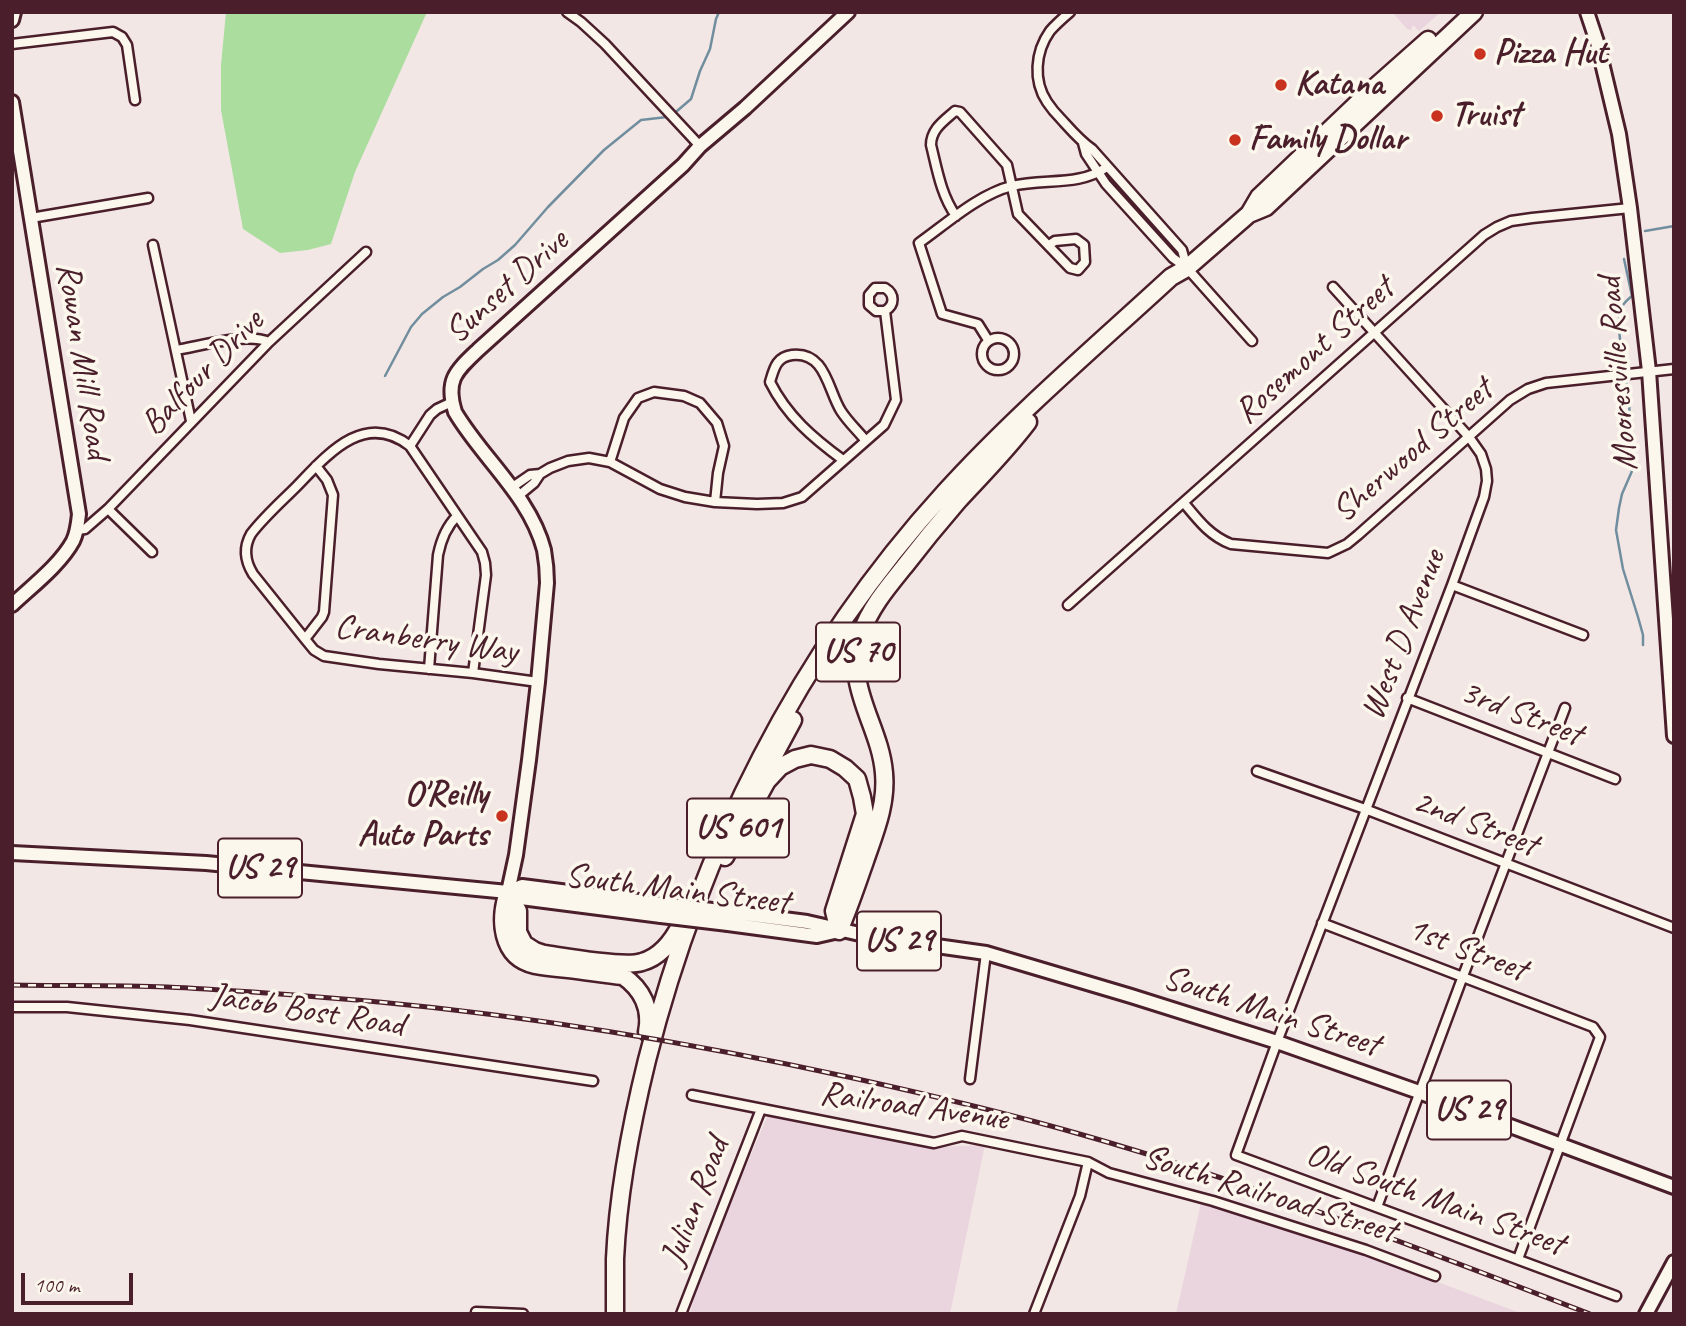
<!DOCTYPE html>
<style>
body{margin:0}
#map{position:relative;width:1686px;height:1326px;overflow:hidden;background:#f3e7e6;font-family:Caveat,sans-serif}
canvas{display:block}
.frame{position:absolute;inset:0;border:14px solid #4a1f2b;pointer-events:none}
.scale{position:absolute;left:21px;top:1273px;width:112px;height:32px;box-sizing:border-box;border:4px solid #4a1f2b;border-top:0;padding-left:9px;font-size:21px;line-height:24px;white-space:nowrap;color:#4a1f2b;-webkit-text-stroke:5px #fbf7ec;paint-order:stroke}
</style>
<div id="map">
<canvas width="1686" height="1326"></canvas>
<div class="frame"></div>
<div class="scale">100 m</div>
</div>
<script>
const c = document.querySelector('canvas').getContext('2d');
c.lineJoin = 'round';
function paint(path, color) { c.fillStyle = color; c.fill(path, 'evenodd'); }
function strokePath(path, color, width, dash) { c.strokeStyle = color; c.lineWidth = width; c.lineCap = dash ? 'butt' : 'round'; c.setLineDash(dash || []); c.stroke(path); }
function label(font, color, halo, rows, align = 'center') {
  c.font = font + ' Caveat,sans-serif'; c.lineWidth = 7; c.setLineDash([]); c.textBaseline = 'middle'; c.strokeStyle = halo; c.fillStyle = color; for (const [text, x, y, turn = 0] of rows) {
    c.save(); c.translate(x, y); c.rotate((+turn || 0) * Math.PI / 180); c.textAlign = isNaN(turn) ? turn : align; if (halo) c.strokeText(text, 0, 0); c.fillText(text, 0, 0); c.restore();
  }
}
const built = new Path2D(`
 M1392,12H1441L1419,31L1413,25L1411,30L1407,29Z
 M768,1115L938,1147L985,1145L950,1314H690L700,1273Z
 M1203,1194L1523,1314H1176Z`);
const green = new Path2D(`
 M226,12H427L355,172L331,244L308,250L280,253L243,229L221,110V65Z`);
const stream = new Path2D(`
 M677,111L691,99L700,71L710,49L716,19L719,12
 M1645,231L1674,226
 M1624,259L1632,296C1627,300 1623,303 1621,309C1616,324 1622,352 1624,368
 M385,376L411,327L422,314L443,297L460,287L483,269L498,260L515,245L548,207L604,150L641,120L667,117
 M1626,380L1629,400L1632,471L1622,494L1619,508L1616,530L1623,569L1638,617L1643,635V645`);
const street = new Path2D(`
 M567,12L581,22L605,44L700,146
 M1070,12C1063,18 1056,24 1050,31C1035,52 1033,81 1047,102C1051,108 1056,114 1061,119C1071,130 1080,141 1092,149L1182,250L1187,268
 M12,44L113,32L122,37L127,45L135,100
 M1083,143L1086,154L1106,184L1173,258L1187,268L1252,341
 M956,216C941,195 937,169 931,145C931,129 944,121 955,111L960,112L1007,165L1018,214L1070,268L1078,270L1085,262L1084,245L1076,239L1055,241L1049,245
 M31,218L148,198
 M153,245L191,421
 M1333,287L1469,437L1481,454L1486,469L1487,481L1484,497L1452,585L1277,1042L1236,1155L1616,1296
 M982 354a16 16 0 1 1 32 0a16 16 0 1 1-32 0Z
 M988,340L978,324L942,314L919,243C946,224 979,194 1012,186C1045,178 1078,187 1107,167
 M176,350C201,346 246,332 269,342
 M410,446L430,415L437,409L452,402
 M843,460C813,438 787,416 770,382C774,369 776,357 792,355C826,351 828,391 841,411C848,422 858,431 866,441
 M610,462L624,418L638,398L654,392L684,396L700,403L717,423L724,446L718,473L715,502
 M511,488L530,475L540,474L550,468L568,461L589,458L610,462L660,489L685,497L715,502L757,504L783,503L802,497L884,425L896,400L885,311C895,305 895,294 885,288H875L869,295V305L876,311H885
 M517,497L534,483L540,474
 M1184,503C1198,520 1210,536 1231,544L1328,553L1347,544L1358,535L1510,400L1528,389L1546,383L1674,369
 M108,509L152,552
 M77,530L85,529L108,509L269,342L366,252
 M1452,585L1583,635
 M1068,605L1484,235L1497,227L1511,221L1532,218L1630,208
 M305,639L322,617L324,612L333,495L327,480L316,466
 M429,669L438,555C441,540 446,527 457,516
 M473,673L486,575L485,563L482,552L410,446C364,410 327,455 296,487C281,502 264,517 251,534C243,548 245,561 253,574L305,639L314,650L324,656L379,664L473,673L538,682
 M1407,698L1615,779
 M1257,771L1365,809L1674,928
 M1322,923L1593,1027L1600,1037L1518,1259
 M12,1007H67L190,1020L593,1081
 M970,1079L986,953
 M692,1095L934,1143L962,1136L1088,1162L1109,1173L1213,1201L1366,1250L1435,1276
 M1377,1207L1463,976L1565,708
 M476,1312L523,1314
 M681,1314L761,1109
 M1034,1314L1080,1196L1088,1162`);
const secondary = new Path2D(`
 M12,20L14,12
 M12,102L79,514C78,524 77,533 73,541C60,565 31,587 12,605
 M508,892L516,855L529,760L538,682L547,583C547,572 546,561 544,550C530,496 482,458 455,412C445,380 456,371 478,350L683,165L700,146L745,108L848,12
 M1646,1314L1674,1262`);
const primary = new Path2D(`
 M1587,12L1597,42L1619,134L1630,208L1649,371L1674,736
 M12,853L206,863L508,892L521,898L661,916
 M508,892L522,886L662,904
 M729,912L807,922L873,937L986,953L1131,996L1277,1042L1419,1092L1674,1187
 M728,924L817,936L839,931`);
const highway = new Path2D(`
 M1249,214L1259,197L1366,95L1428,40
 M765,772L793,720
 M725,857L767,781L780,767L795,759L811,755L830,759L845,768L857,779L862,797L865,814L834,911L839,931
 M508,892C499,919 500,957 535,965C545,967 557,968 568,969C586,971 604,974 623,976C642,989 652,1009 647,1032
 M508,892L518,911V932L524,944L535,951L544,954C565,957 624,968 642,962C660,957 673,940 681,924
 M839,931C849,908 857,884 865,861C875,832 887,804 884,773C880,724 843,687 861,634C870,608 887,588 904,567C921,545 939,523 958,501C982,475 1007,450 1028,422
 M615,1314C615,1295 615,1277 615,1259C618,1192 631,1125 647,1060C700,850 799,652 945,492C1014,416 1095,347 1171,277L1187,268L1249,214L1266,207L1474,12`);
const rail = new Path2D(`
 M12,985C64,986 116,985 167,987C238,990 308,996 379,1002C539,1017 697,1044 853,1078C930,1095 1007,1113 1083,1135C1255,1184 1423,1250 1590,1314`);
const primaryBridge = new Path2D(`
 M662,904L729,912
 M661,916L728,924`);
const markers = [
 [1480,54,7,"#c8321e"],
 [1281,85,7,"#c8321e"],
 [1437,116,7,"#c8321e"],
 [1235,140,7,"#c8321e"],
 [502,816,7,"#c8321e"]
];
const shields = [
 [858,652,84],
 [738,828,102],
 [260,868,84],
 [899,941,84],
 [1469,1110,84]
];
const shieldNames = [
 ["US 70",858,652],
 ["US 601",738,828],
 ["US 29",260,868],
 ["US 29",899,941],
 ["US 29",1469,1110]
];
const poiNames = [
 ["Pizza Hut",1494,54],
 ["Katana",1295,85],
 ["Truist",1451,116],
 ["Family Dollar",1249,140],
 ["O'Reilly",488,796,"right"],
 ["Auto Parts",488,836,"right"]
];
const streetNames = [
 ["Sunset Drive",507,287,-42],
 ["Rosemont Street",1315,351,-42],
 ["Rowan Mill Road",82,361,81],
 ["Balfour Drive",203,373,-46],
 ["Mooresville Road",1619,374,-95],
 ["Sherwood Street",1413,451,-41],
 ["West D Avenue",1404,635,-69],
 ["Cranberry Way",426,640,8],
 ["3rd Street",1521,714,21],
 ["2nd Street",1475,824,21],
 ["South Main Street",677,890,7],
 ["1st Street",1467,950,21],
 ["Jacob Bost Road",307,1011,9],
 ["South Main Street",1271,1012,18],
 ["Railroad Avenue",914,1107,8],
 ["South Railroad Street",1269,1195,17],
 ["Old South Main Street",1435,1200,20],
 ["Julian Road",696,1202,-69]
];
paint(built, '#ead4de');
paint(green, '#abdd9e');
strokePath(stream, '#718e9e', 2.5);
strokePath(street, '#4a1f2b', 13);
strokePath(secondary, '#4a1f2b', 18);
strokePath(primary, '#4a1f2b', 18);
strokePath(highway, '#4a1f2b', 21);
strokePath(street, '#fbf7ec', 8);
strokePath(secondary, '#fbf7ec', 12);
strokePath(primary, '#fbf7ec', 12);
strokePath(highway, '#fbf7ec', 16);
strokePath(rail, '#4a1f2b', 5);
strokePath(rail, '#fbf7ec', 2.5, [8]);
strokePath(primaryBridge, '#4a1f2b', 18, []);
strokePath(primaryBridge, '#fbf7ec', 12);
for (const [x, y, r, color] of markers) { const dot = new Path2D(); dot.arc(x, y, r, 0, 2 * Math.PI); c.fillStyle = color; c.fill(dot); strokePath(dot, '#fbf7ec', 2.5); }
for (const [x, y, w] of shields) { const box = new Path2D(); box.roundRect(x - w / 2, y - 29.5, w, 59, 5); c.fillStyle = '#fbf7ec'; c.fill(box); strokePath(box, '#4a1f2b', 2); }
label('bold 33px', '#4a1f2b', null, shieldNames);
label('bold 35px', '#4a1f2b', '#fbf7ec', poiNames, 'left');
label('35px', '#4a1f2b', '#fbf7ec', streetNames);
</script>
